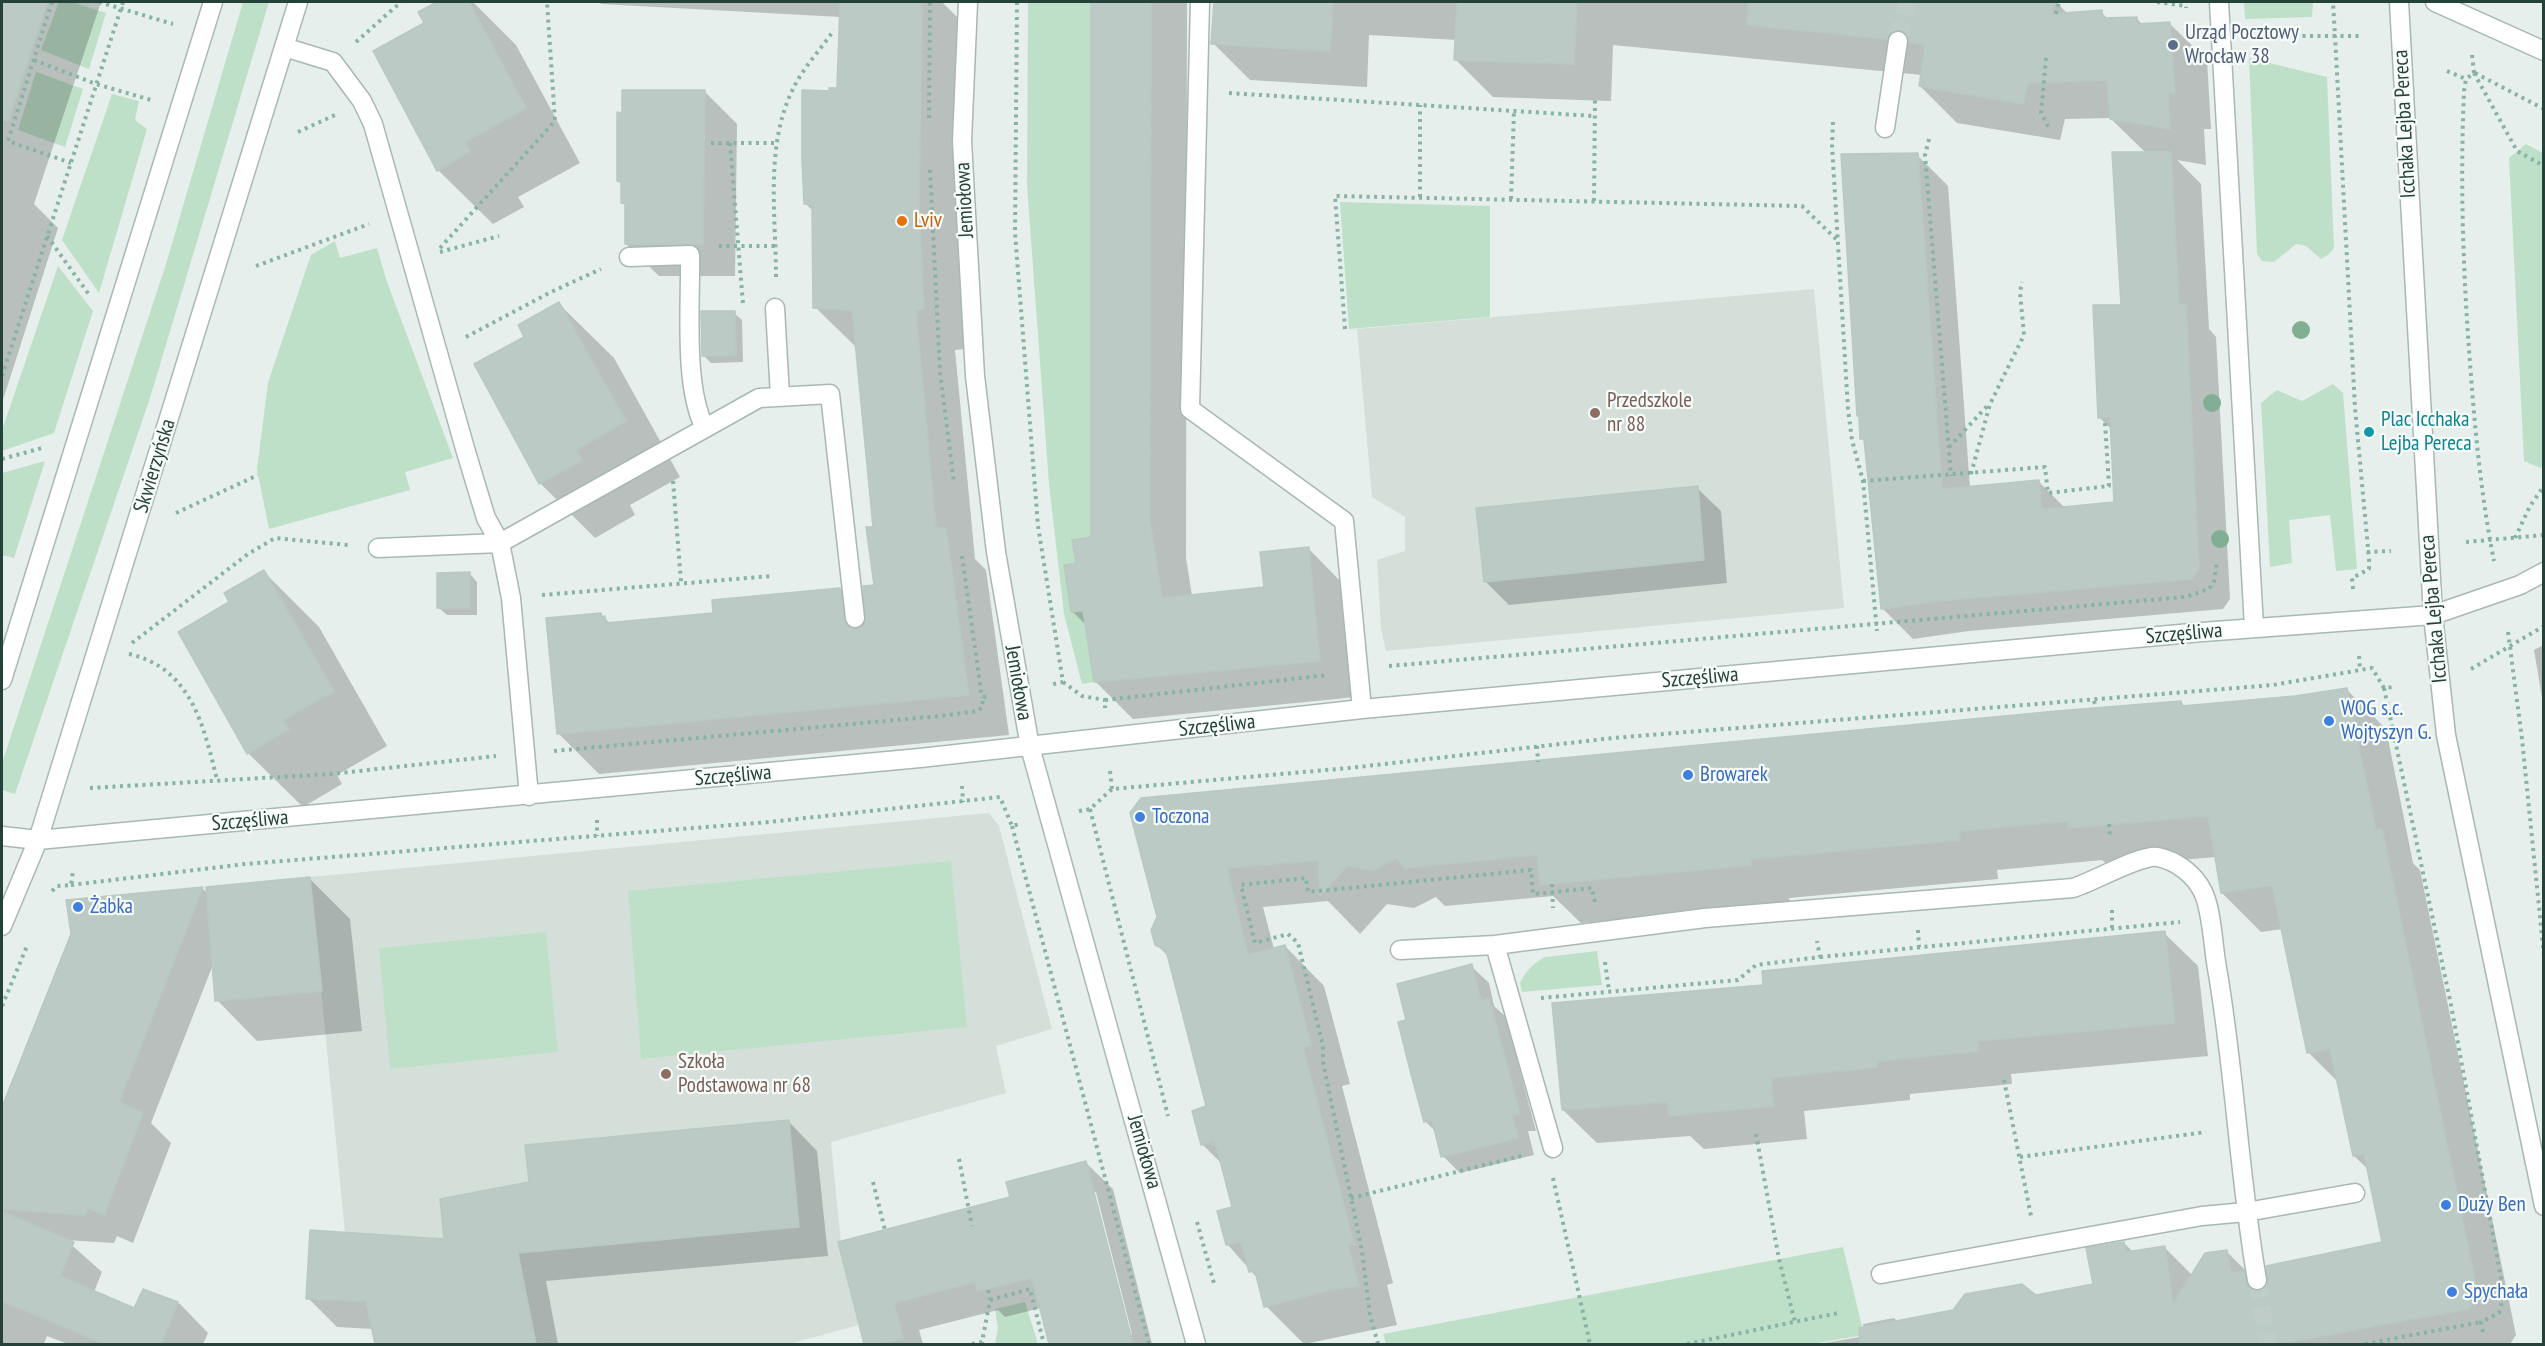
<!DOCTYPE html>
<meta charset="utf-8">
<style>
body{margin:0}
#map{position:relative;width:2545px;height:1346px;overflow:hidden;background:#e6efeb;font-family:"PT Sans Narrow",sans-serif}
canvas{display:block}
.frame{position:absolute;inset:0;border:3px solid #24423a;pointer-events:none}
</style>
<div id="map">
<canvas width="2545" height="1346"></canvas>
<div class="frame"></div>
</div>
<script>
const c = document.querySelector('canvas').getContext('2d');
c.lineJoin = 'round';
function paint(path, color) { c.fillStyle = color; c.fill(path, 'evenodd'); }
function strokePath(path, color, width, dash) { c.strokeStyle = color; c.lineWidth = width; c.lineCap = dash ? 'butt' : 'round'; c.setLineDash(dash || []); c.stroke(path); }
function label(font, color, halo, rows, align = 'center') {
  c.font = font + ' "PT Sans Narrow",sans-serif'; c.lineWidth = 4.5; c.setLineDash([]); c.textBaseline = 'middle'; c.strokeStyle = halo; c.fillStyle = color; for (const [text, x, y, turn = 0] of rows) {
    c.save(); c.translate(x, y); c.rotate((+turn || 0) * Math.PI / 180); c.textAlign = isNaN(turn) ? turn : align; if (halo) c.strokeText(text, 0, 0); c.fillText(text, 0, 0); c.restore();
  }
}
const built = new Path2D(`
 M1814,289L1844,608L1386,651L1381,629L1377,560L1405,551V517L1372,497L1357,329Z
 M989,813L999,826L1052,1029L996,1046L1006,1093L831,1142L843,1264L859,1325L789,1344H451L434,1256L417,1259L413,1237L345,1233L310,877Z`);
const green = new Path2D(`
 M59,2H72L106,13L89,69L41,50Z
 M243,2H269L150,398L15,794L2,790V763L166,264Z
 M1028,2H1091V537L1072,540L1076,563L1064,565L1071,612L1083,611L1094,682L1082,684L1064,614L1049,484L1027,186Z
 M2244,2H2313L2312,17L2245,19Z
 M2249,58L2327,77L2334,248L2329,254L2321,259L2306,246L2296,244L2274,262L2262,261L2257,254Z
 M36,72L83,89L65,147L18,130Z
 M112,94L139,101L135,120L147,129L99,293L62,240Z
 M2526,144L2543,153V469L2524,461L2509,158Z
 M1340,202L1490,206V317L1349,329Z
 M335,241L340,258L377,248L387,282L453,458L405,472L410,490L269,529L257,469L268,383L311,255Z
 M58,266L93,311L54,433L2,451V430Z
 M2333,384L2343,393L2357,569L2336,571L2330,515L2289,520L2292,563L2270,567L2261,403L2277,390L2302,401Z
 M45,461L14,558L2,555V473Z
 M951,861L967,1027L641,1059L628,891Z
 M546,932L558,1052L390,1069L379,948Z
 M1597,951L1602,985L1522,992L1520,983C1526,971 1532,964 1545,957Z
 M1843,1247L1864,1335L1812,1344H1386L1383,1334Z
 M1025,1302L1038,1344H995L998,1328L995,1309Z`);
const shadow = new Path2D(`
 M2,2H101L34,204L58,228L2,403Z
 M440,2H473L516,45L580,163L518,197L524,207L493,224L438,170L426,23L420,12Z
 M599,2H942L962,22L959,245L964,349L955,350L975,559L986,570L1009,735L599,774L558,733L601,615L611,624L715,615L840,589L867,616L875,586V528L857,348L815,307L813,211L805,203L831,92L839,89L841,17L601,4Z
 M1093,2H1187L1186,558L1192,596L1265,588L1309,549L1345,586L1356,697L1133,719L1096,682L1087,626L1072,611L1077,564L1092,539Z
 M1215,2H2056L2068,14L2101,12L2109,20L2136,18L2143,25L2170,24L2207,60L2211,129H2204L2206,165L2177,160L2201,184L2209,329L2216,337L2230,599L2223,609L1969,631L1913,639L1882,608L1866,443L1861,438V418L1858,415L1917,155L1948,186L1970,488L2039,482L2065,508L2116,503L2112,430L2100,418L2122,306L2147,154L2110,118L2065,119L2060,140L1957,123L1920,86L1922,75L1613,45L1611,101L1493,97L1456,60L1457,40L1369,35L1367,87L1250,80L1213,43Z
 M705,92L737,124L735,276H659L626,244V206L623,202V185L619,181L624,114Z
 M559,304L614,358L680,477L630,505L635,515L595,538L540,483L526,337Z
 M734,313L742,320L743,362L711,363L703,355Z
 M1697,488L1721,511L1727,583L1509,605L1485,581Z
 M264,572L319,627L387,746L337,775L342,784L303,807L248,753L231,603Z
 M470,574L477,582V615H447L439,608Z
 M2544,645V709L2534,650Z
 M2347,690L2386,729L2413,863L2420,870L2516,1335L2510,1344H1820L1865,1336L1863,1324L1894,1318L1898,1322L2095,1285L2124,1243L2133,1252L2164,1247L2193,1276L2227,1252L2264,1289L2384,1243L2369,1170L2354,1156L2338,1082L2308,1052L2283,929L2261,932L2222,893L2216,857L2109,866L2102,860L1997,870L1998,879L1789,898L1790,904L1581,923L1553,896L1445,906L1436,897L1414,908L1387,904L1360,934L1328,901L1263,907L1274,949L1285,946L1324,986L1350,1084L1342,1086L1393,1283L1387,1285L1397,1325L1304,1344L1266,1306L1259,1280L1228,1245L1219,1212L1234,1208L1222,1164L1202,1144L1207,1107L1169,957L1156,944L1159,917L1132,814L2181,702L2186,708L2295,698Z
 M310,879L350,919L362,1031L257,1041L217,1000L214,962L151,1123L171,1143L133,1243L117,1236L114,1243L66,1240L102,1272L94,1292L134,1310L144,1291L180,1304L208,1333L203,1344H68L47,1336L44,1344H2V1112L72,934L68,902L203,889L208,894Z
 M2164,933L2198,966L2208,1056L2011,1074L2012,1084L1910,1094V1100L1804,1111L1807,1139L1704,1149L1690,1136L1597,1143L1563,1110L1765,987Z
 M1471,966L1489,983L1494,1006L1506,1017L1536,1131H1528L1534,1155L1460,1173L1443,1156L1436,1132L1425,1121L1408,1021Z
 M789,1122L817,1151L828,1256L546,1281L558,1344H376L373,1329L337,1327L308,1298L446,1240L531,1183Z
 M1086,1163L1113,1189L1152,1344H1051L1041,1308L1005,1317L998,1310L919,1330L923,1344H865L840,1243L1012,1198ZM1093,1192H1096L1132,1334H1129Z`);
const building = new Path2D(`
 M2,2H47L8,121L2,120Z
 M437,2H469L526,108L465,142L470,151L437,171L373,51L424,23L418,12Z
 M840,2H922L919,204L924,309L916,310L936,528H946L969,695L557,734L546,618L601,613L602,617L605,616L606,623L713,613L712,600L840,588L846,625L857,629L865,622L863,586L874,585L866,527H873L852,310L813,308L812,204H804L802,160V90L829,91V88H837Z
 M1091,2H1151L1150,520L1162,598L1264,587L1260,552L1309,547L1320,661L1094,682L1083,611L1071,612L1064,565L1076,563L1072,540L1091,537Z
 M1214,2H1333L1330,51L1211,44Z
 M1457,2H1577L1574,64L1454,60Z
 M1748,2H2054L2051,14L2102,10L2103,18L2137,17V24L2170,22L2175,93H2168L2170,129L2110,119L2107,80L2028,83L2023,104L1919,86L1925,45L1909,42L1905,32L1893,31L1887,39L1747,25Z
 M622,90H705L703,244H625V204L621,203V182L617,181V112L622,113Z
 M2112,152H2171L2179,304L2186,305L2199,568L2192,579L1938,601L1881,609L1864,439H1860L1859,416H1857L1841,154L1918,153L1942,489L2039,480L2042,509L2114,502L2110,417L2098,418L2093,305H2121Z
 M559,302L626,421L576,450L582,460L539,484L474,364L524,337L518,325Z
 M701,311H735L736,355L702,356Z
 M1698,486L1704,560L1484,582L1476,508Z
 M264,570L334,691L283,720L289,729L247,754L178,632L229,602L224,593Z
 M470,572V608H437V573Z
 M2347,688L2376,830L2382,829L2478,1295L2468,1309L2279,1344H1860L1859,1328L1953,1310L1965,1294L2022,1284L2036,1295L2093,1284L2086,1248L2124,1242L2126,1252L2165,1246L2173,1304L2205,1253L2227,1250L2231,1273L2244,1271L2248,1287L2258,1291L2268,1283L2266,1266L2382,1242L2364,1154L2353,1156L2330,1049L2307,1053L2272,885L2221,893L2208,816L2068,828V821L1959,831L1960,840L1751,859V865L1540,885L1537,855L1405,868L1396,858L1374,870L1347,866L1320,896L1318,860L1227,868L1248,955L1285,945L1311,1045L1303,1047L1354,1244L1348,1245L1359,1286L1330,1290L1264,1307L1255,1271L1249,1272L1241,1242L1226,1245L1217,1211L1232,1207L1215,1141L1201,1145L1192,1111L1206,1106L1166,950L1155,945L1151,930L1157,917L1130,813L1141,798L2057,711L2181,701L2182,706L2295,696Z
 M310,877L322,991L215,1001L206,887Z
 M203,887L119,1102L143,1113L104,1215L88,1208L85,1215L2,1209V1107L71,934L66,900Z
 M2165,931L2175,1023L1978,1041L1979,1051L1877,1061V1067L1771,1078L1774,1106L1669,1116L1667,1102L1562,1110L1552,1003L1763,985L1762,971Z
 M1472,964L1481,1001L1489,998L1520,1114H1512L1518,1138L1441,1157L1432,1120L1424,1122L1411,1074L1398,1022L1406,1020L1397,984Z
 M789,1120L799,1227L518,1253L536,1344H375L366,1301L306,1299L310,1230L444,1239L440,1199L529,1182L525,1145Z
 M1086,1161L1133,1344H1049L1032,1278L977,1291L975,1282L894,1303L903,1338L880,1344H864L838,1242L1010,1197L1006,1182Z
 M2,1212L74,1242L60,1276L134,1308L143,1289L178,1302L161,1344H105L2,1301Z`);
const minorTunnel = new Path2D(`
 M1898,41L1907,2
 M2257,1280L2268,1344`);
const path = new Path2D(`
 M52,2L8,141L71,163
 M99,2L173,24
 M1017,2L1015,233L1038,526L1063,682L1049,685
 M2157,2L2186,6V8
 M2056,14L2059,2
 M2250,36H2335L2333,2
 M356,42L401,2
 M2472,55L2474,73L2466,79L2464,91C2460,182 2463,272 2470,363C2475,430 2481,496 2494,561
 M2046,58L2041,113L2049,128
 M34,60L96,84L151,100
 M2447,71L2466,79
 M2474,73L2517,151L2544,166
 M2475,73L2544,109
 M1229,93L1594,116
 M929,118L930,2
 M1833,122L1832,145L1848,409L1852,440L1863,481L1877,631
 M298,132L335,115
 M1929,139L1925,155L1951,476
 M711,143H777
 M730,143L743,304
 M930,170L940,372L954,483
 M2544,188V198
 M1420,197V105
 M1511,199L1514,111
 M1594,201L1595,99
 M47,236L90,296
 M719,246H776
 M440,248L555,121L547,2
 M440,252L499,236
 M256,266L369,224
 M776,277C776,216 765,147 792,91C802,69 821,49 834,30
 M2544,314V328
 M1345,329L1335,196L1802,206L1838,241
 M466,337L551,292L601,269
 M2,376L123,2
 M1949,447L1989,404
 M2,459L42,448
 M1971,474L1990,404L2024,335L2020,292L2022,282
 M673,481L681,582
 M1863,481L2045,467L2048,493L2109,486L2105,423
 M176,513L258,475
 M2515,538L2530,506L2544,486
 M2466,542L2544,535
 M2367,552L2391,551
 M962,556L982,698
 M2353,589L2352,578L2369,569V559L2355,408L2335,36H2362
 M542,595L772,576
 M2508,632L2522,739L2544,956
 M132,643L248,554L275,538L348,545
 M129,654C191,668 204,726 217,780
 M2359,656L2360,670
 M1389,666L2185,597L2209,589L2214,582L2217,562
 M2471,669L2544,626
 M1063,682L1082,696L1105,700V708
 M2384,688L2451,1005L2504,1295
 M1105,700L1328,675
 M2094,701L2096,708
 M1537,746L1538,762
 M554,751L940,716L978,711L983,706L982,698L990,695
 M1110,771L1112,789
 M962,786L963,802
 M90,788L332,774L496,756
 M1090,809L1168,1116
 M1079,811L1090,809L1112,789L1349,768L1613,738L2273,685L2372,668L2384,688L2396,687
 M597,820V836
 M2109,824L2110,838
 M1012,826L1149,1344
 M1552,884L1553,908
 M71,885L245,864L769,822L1000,797L1012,826L1020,824
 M52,891L57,886L71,885L73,871
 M2112,928V906
 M1918,930L1919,947
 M1820,957L2180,922
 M1605,962L1609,991
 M1541,998L1738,980L1756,965L1820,957L1817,941
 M2,1006L27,946
 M2004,1080L2031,1216
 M1756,1134L1779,1259L1795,1322
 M2020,1157L2206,1132
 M959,1159L972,1226
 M1553,1178L1590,1344
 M873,1182L885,1230
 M1351,1198L1525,1155
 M1197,1222L1215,1287
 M990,1300L1030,1289L1044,1344
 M2483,1332L2481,1322L2499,1313L2504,1295L2522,1291
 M972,1344L982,1342L990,1300L988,1289
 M1378,1344L1370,1315L1362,1251L1323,1062V1046L1298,943L1288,934L1255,943L1241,885L1306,878L1308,892L1531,870L1533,894L1592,888L1595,902
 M1687,1344L1838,1313
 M2365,1344L2481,1322`);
const minor = new Path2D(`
 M968,2L962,141L975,376L996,552L1030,747L1196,1344
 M1200,2L1190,409L1344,521L1362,709
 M2219,2L2254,627
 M2399,2L2433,615L2446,735L2544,1206
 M2435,2L2544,51
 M284,47L333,62L362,101L373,124L466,452L486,518L500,543L378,548
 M1885,128L1898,41
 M629,257L690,255C691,302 683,387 705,428
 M775,308L780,396
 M2,680L213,2
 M529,796L511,598L500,543L759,398L830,394L855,618
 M2,836L38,840L920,758L1362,709L2202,632L2433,615L2520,585L2544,572
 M2,926L38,840L298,2
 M1495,945L1553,1148
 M1400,950L1495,945L1705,918L2073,888C2093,882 2141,854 2158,857C2177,861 2195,875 2203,892C2212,910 2213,947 2217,968C2235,1072 2239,1177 2257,1280
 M1881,1274L2202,1216L2246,1212L2355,1193`);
const trees = [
 [2301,330],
 [2212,403],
 [2220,539]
];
const markers = [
 [2173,45,6,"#5c6f8a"],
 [902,221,6,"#e8710a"],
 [1595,413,6,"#8d6e63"],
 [2369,432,6,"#0f9aa8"],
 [2329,721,6,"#3f7fe0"],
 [1688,775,6,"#3f7fe0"],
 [1140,817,6,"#3f7fe0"],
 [78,907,6,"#3f7fe0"],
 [666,1074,6,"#8d6e63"],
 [2446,1205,6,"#3f7fe0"],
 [2452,1292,6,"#3f7fe0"]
];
const serviceNames = [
 ["Urząd Pocztowy",2185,33],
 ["Wrocław 38",2185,57]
];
const streetNames = [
 ["Icchaka Lejba Pereca",2405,124,-93],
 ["Jemiołowa",965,200,-93],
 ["Skwierzyńska",155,466,-73],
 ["Icchaka Lejba Pereca",2434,609,-95],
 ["Szczęśliwa",2184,634,-5],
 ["Szczęśliwa",1700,678,-5],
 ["Jemiołowa",1018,683,80],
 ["Szczęśliwa",1217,726,-6],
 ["Szczęśliwa",733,776,-5],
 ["Szczęśliwa",250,821,-5],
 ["Jemiołowa",1144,1152,74]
];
const foodNames = [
 ["Lviv",914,221]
];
const educationNames = [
 ["Przedszkole",1607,401],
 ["nr 88",1607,425],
 ["Szkoła",678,1062],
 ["Podstawowa nr 68",678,1086]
];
const cultureNames = [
 ["Plac Icchaka",2381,420],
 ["Lejba Pereca",2381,444]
];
const shopNames = [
 ["WOG s.c.",2341,709],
 ["Wojtyszyn G.",2341,733],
 ["Browarek",1700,775],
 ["Toczona",1152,817],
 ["Żabka",90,907],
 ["Duży Ben",2458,1205],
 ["Spychała",2464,1292]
];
paint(built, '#d4dfda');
paint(green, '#bfe0c8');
paint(shadow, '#0003');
paint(building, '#bbcac4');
strokePath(building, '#b8c9c2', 1.5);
strokePath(minorTunnel, '#bfccc8', 18, [18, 9]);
strokePath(minor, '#a8b8b2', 21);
strokePath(path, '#86b3a5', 4, [3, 4.5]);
strokePath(minor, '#fff', 18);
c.fillStyle = '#80af93';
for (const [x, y] of trees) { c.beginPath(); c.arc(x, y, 9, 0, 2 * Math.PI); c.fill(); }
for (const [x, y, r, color] of markers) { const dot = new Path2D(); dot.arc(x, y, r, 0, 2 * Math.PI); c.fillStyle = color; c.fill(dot); strokePath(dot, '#f7fbf9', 2); }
label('21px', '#4e5e75', '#f7fbf9', serviceNames, 'left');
label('21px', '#24423a', '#f7fbf9', streetNames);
label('21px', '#c56008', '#f7fbf9', foodNames, 'left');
label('21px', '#785e54', '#f7fbf9', educationNames, 'left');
label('21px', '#0d838f', '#f7fbf9', cultureNames, 'left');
label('21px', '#366cbe', '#f7fbf9', shopNames, 'left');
</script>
